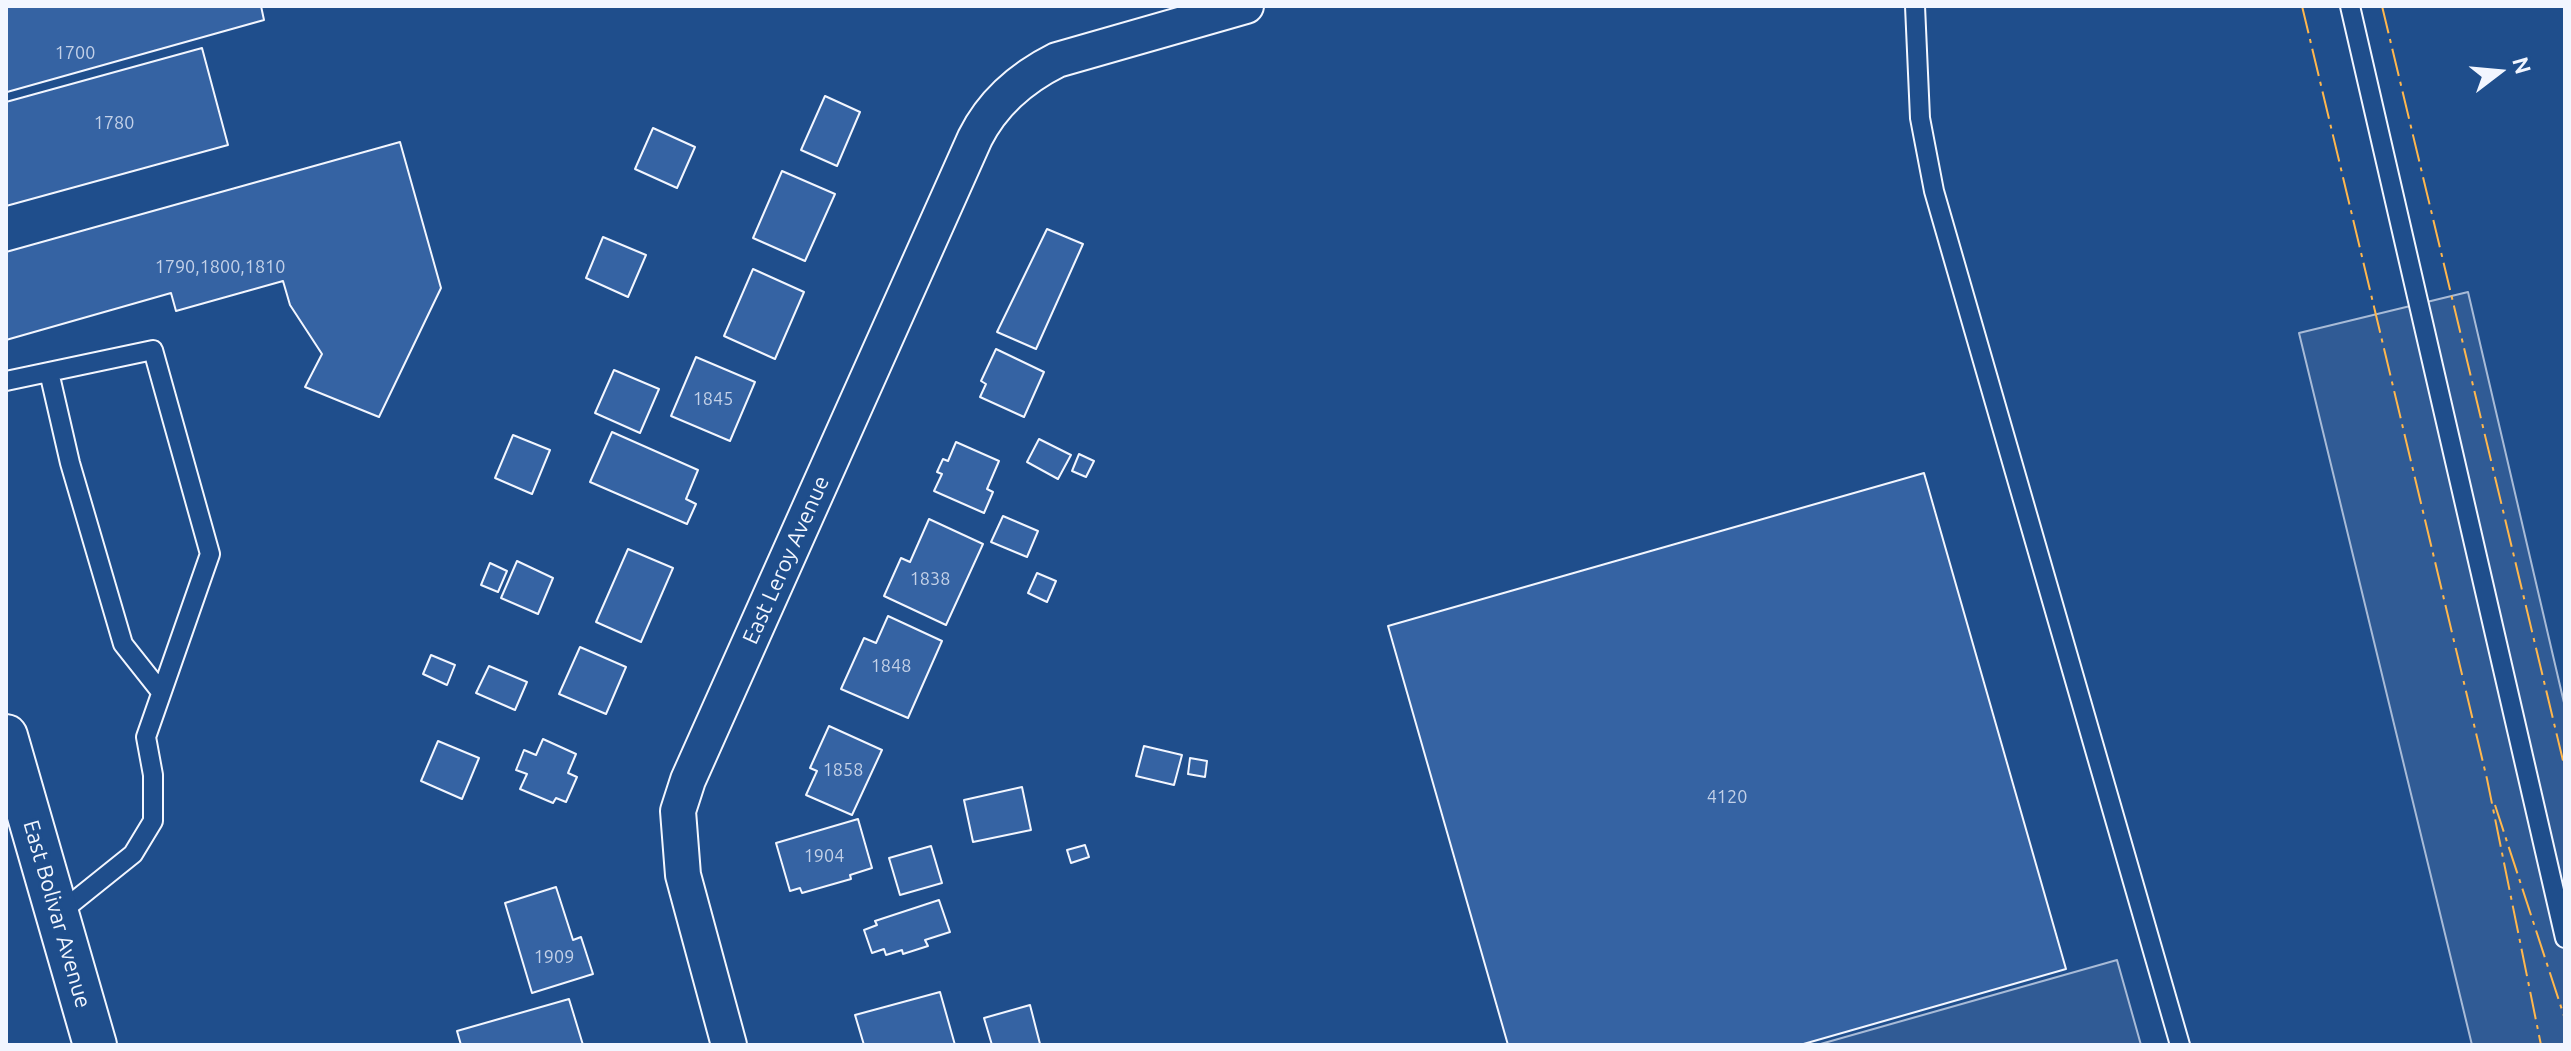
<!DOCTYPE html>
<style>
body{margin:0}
#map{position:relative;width:2571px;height:1051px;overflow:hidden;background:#1f4e8c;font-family:Ubuntu,sans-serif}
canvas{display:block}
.frame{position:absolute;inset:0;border:8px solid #f2f6ff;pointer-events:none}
.north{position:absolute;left:2459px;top:32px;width:80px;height:80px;-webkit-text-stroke:6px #1f4e8c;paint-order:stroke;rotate:74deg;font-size:22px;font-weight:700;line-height:32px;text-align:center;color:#f2f6ff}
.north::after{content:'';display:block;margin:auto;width:28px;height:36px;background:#f2f6ff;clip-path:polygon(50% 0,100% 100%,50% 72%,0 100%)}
</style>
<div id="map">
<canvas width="2571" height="1051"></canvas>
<div class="frame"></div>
<div class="north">N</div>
</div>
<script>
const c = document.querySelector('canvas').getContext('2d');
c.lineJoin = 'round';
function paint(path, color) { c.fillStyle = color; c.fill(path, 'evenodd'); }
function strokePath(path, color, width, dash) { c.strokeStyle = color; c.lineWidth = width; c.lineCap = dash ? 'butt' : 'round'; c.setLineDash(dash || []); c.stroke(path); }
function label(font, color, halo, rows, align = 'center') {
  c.font = font + ' Ubuntu,sans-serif'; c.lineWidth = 6; c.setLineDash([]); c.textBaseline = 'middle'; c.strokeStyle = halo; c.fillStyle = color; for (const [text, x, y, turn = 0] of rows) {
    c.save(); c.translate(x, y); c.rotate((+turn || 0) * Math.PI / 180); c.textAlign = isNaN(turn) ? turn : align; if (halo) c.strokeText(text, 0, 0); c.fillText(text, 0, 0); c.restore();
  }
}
const built = new Path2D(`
 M2468,292L2565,707V1045H2472L2299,333Z
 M2117,960L2141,1045H1817Z`);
const building = new Path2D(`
 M6,6H261L264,20L7,92Z
 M202,48L228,145L6,206V102Z
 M825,96L860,112L837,166L801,150Z
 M653,128L695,147L677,188L635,169Z
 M400,142L441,288L379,417L305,387L322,354L290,305L283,281L176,311L171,293L6,340V252Z
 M782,171L835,194L805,261L753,238Z
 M1047,229L1083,244L1036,349L997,332Z
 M603,237L646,255L628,297L586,278Z
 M753,269L804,292L775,359L724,336Z
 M996,349L1044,372L1024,417L980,397L986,384L981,381Z
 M696,357L755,382L730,441L671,416Z
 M614,370L659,389L640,433L595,413Z
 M612,432L698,470L686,499L696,504L687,524L590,482Z
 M513,435L550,450L532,494L495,478Z
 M1039,439L1071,455L1058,479L1027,462Z
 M956,442L999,461L987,489L993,492L984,513L934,491L942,474L937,472L943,459L948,461Z
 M1079,454L1094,461L1086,477L1072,471Z
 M1924,473L2066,969L1800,1045H1508L1388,626Z
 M1003,516L1038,531L1027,557L991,542Z
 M929,519L983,544L946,625L884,596L901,558L910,562Z
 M628,549L673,568L641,642L596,622Z
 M517,561L553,578L538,614L501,598Z
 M490,563L507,571L498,592L481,585Z
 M1037,573L1056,581L1047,602L1028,593Z
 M888,616L942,641L908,718L841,689L864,638L876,643Z
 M580,647L626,667L606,714L559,694Z
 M431,655L455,665L447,685L423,674Z
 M489,666L527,682L515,710L476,693Z
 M829,726L882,750L852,815L806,795L817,771L810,768Z
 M543,739L576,754L568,773L577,777L566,802L556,798L553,803L520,789L527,774L516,770L524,750L536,755Z
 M438,741L479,758L462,799L421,781Z
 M1144,746L1182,755L1174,785L1136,776Z
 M1190,758L1207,761L1205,777L1188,774Z
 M1022,787L1031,830L973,842L964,800Z
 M858,819L872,868L850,875L851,879L802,893L800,888L790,891L776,843Z
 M1085,845L1089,857L1071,863L1067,850Z
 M931,846L942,883L900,895L889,858Z
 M556,887L573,940L581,937L593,974L532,993L505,903Z
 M939,900L950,932L925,940L928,946L903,954L902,950L886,955L884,949L872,953L864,930L877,925L875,921Z
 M940,992L955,1045H864L855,1015Z
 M569,999L583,1045H461L457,1031Z
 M1030,1005L1040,1044L992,1045L984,1018Z`);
const service = new Path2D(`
 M1915,6L1920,118L1934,191L2180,1045
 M2350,6L2565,938
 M49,372L70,463L123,644L161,692
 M6,381L153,350L210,554L146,737L153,775V821L133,854L57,915`);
const minor = new Path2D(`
 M729,1045L683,875L678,811L688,780L975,138C993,102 1021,78 1057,60L1246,6`);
const tertiary = new Path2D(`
 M6,736L95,1045`);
const power = new Path2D(`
 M2302,6L2487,779L2541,1045
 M2382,6L2565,769
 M2495,805L2565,1019`);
const numberNames = [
 ["1700",75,53],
 ["1780",114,123],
 ["1790,1800,1810",220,267],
 ["1845",713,399],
 ["1838",930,579],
 ["1848",891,666],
 ["1858",843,770],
 ["4120",1727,797],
 ["1904",824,856],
 ["1909",554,957]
];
const streetNames = [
 ["East Leroy Avenue",786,560,-66],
 ["East Bolivar Avenue",57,914,74]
];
paint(built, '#305b95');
strokePath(built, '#a8bbd7', 2);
paint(building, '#3563a3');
strokePath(building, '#f2f6ff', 2);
strokePath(service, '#f2f6ff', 22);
strokePath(minor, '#f2f6ff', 38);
strokePath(tertiary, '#f2f6ff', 46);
strokePath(service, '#1f4e8c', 18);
strokePath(minor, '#1f4e8c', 34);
strokePath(tertiary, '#1f4e8c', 42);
strokePath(power, '#ffb74d', 2, [28, 6, 4, 6]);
label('18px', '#c3d1e8', null, numberNames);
label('22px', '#f2f6ff', '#1f4e8c', streetNames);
</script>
